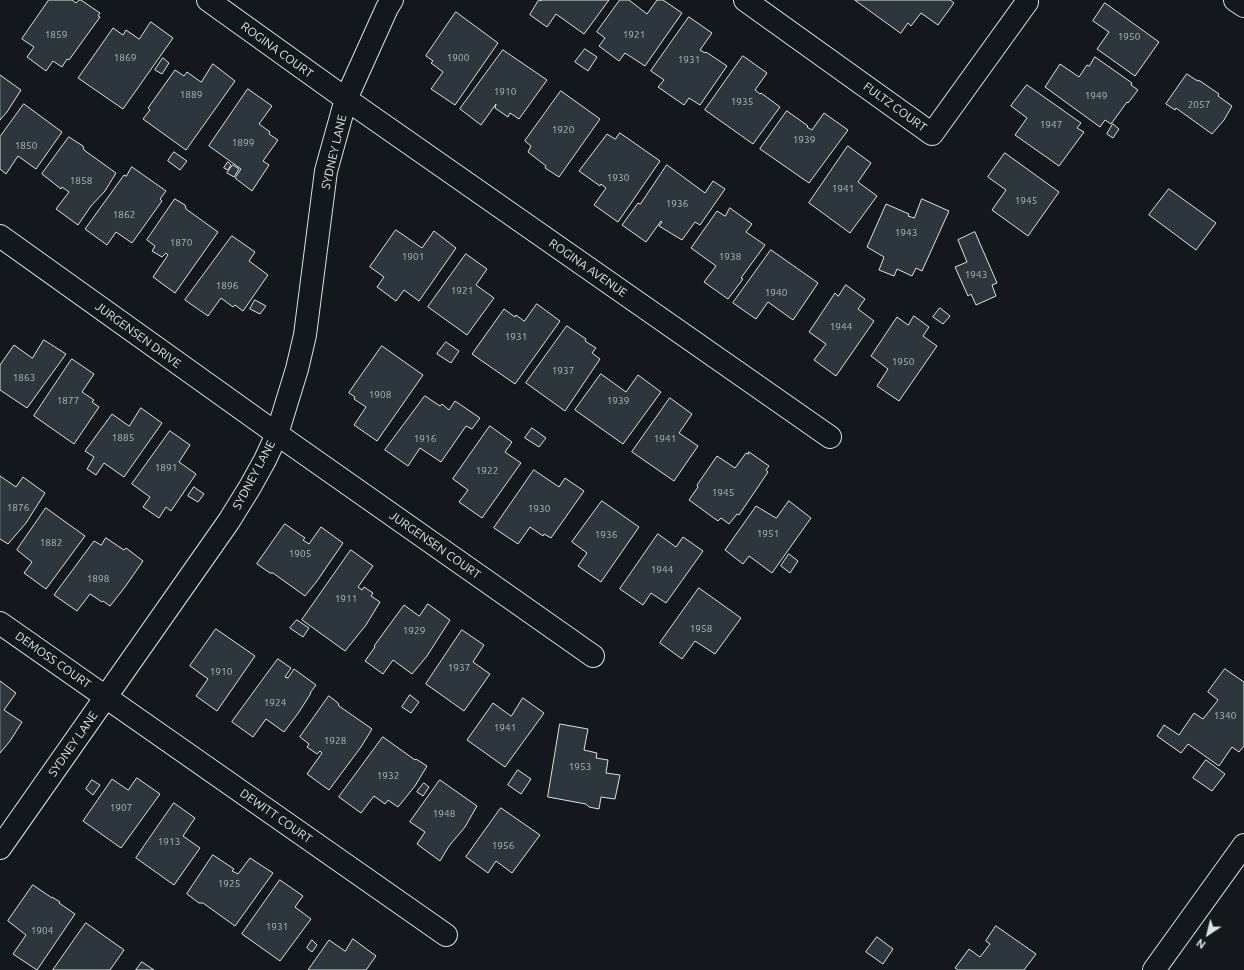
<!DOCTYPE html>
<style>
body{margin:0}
#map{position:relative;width:1244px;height:970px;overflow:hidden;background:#14181c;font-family:Ubuntu,sans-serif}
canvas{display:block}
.north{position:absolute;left:1188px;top:914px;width:40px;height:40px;-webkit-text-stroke:3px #14181c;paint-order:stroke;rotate:215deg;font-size:11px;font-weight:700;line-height:16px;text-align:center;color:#d8e6dc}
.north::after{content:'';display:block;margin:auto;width:14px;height:18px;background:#d8e6dc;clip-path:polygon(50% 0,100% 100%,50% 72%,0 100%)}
</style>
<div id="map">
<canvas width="1244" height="970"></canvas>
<div class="north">N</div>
</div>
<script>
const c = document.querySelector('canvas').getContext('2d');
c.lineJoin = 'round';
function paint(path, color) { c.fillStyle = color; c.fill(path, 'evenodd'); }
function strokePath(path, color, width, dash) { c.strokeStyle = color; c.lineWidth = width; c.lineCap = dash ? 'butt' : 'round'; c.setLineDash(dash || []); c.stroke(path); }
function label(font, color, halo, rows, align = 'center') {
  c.font = font + ' Ubuntu,sans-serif'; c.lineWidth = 3; c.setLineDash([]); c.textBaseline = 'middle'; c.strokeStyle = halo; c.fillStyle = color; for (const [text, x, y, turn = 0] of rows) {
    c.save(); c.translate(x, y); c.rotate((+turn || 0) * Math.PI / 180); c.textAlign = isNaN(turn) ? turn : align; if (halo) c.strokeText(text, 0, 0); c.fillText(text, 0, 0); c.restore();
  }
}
const building = new Path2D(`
 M49,0H72L76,3L79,0H81L100,13L98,16L100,17L69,60L67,59L62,67L53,61L46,71L27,57L34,47L22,39Z
 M539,0L541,1V0H609L584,34L556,14L547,27L530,15Z
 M620,0H629L647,14L657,0H663L682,13L645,66L625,53L619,61L599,46L605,38L597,32Z
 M855,0H950L954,3L938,25L921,13L911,26L908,23L901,33Z
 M1105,3L1159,42L1135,76L1097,49L1109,32L1093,21Z
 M456,12L498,43L455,105L431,89L443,72L431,63L433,61L426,56Z
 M689,17L712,33L700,50L705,53L706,52L727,66L700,105L689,98L684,105L658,87L664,80L651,71Z
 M151,22L173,38L123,109L78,78L113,28L123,35L126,30L139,39Z
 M585,49L597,57L588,71L575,62Z
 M503,50L547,80L519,119L510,113L508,117L495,108L496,104L481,125L460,109Z
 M743,56L767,73L755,90L760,94L761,93L780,107L753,144L705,110Z
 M1095,57L1132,83L1131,85L1138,90L1128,103L1127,102L1111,124L1105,120L1100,127L1045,87L1060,64L1079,77L1087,65L1089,66Z
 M163,58L169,63L162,74L155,70Z
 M213,64L235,81L186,150L143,119L150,110L148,108L175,70L184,76L187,72L201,82Z
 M1187,74L1196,80L1200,81L1219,94L1218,96L1232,106L1224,120L1212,134L1176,108L1175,110L1166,104Z
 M0,75L21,90L7,112L0,120Z
 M1027,85L1081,123L1077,128L1084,132L1059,166L1015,135L1027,118L1011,106Z
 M248,89L272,106L259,124L270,132L269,134L278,140L263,161L269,165L252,191L235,178L241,169L209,146Z
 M561,91L600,119L559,177L545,168L546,166L528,152L531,146L525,141Z
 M24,104L62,132L36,169L18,156L6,174L0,169V137Z
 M787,111L808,126L807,127L812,130L824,113L848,130L809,183L760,149Z
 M1113,124L1119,129L1113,138L1107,134Z
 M620,133L660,161L618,222L594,205L606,188L601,184L600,186L579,171L607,134L615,139Z
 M69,137L83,146L84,150L116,173L105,191L91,206L78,225L56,209L69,192L62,187L61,189L42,174Z
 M848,146L871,163L858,182L877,196L850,233L809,203Z
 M174,152L187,161L180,170L168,161Z
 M1005,153L1059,192L1028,236L992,210L1006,190L988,177Z
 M228,162L231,165L228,170L224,168Z
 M233,165L239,169L234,177L227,173Z
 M667,165L705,193L713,181L725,189L700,225L695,222L682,240L659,226L662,222L661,221L646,242L622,225L638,203L640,204Z
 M132,167L166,191L160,199L162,201L132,243L116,232L107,245L85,229L124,175L126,176Z
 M1169,189L1216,223L1196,250L1149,215Z
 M175,199L185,205L186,209L218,232L175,293L153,277L168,255L166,253L162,257L152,251L155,246L147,240Z
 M922,199L949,211L922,271L916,268L912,276L897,269L894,276L879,270L884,257L867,247L886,204L909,214L908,216L914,218Z
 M730,208L752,224L746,232L765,245L741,278L743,279L728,299L704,282L716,266L691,248L717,211L725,216Z
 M396,230L422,248L434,231L456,248L419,301L404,290L396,301L377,287L384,277L370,267Z
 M975,232L997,283L992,285L996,296L976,305L971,294L968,296L955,267L967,262L958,240Z
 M232,236L255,252L249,261L268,275L243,311L235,305L233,307L221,298L208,316L185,300Z
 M771,250L818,283L793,320L768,302L756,319L733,303Z
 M466,254L487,269L476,285L494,298L467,335L428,307Z
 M846,285L865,299L858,309L874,321L836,376L814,360L826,344L809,332L835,293L838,296Z
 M255,300L266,306L260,314L250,309Z
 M537,304L560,321L515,384L472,354L504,309L515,317L516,315L524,321Z
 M940,308L950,316L943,324L933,317Z
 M914,316L929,327L923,336L937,346L899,401L877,386L888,369L871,356L897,317L908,325Z
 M567,326L586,339L585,341L596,348L592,353L600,359L565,411L526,383Z
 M44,340L66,354L27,408L0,390V365L14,345L32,358Z
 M446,342L459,351L451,363L437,354Z
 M382,346L423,375L377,441L354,425L366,407L354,399L355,397L349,393Z
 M72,359L94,374L82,392L94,400L92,402L99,407L74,444L34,416Z
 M601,374L626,392L638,375L661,392L623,444L575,410Z
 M425,396L440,406L442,404L449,410L455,401L480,418L472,429L466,426L441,462L420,448L408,466L385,450Z
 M670,398L692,414L679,433L698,446L674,481L632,452Z
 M141,408L162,423L124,477L104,463L96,475L87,469L94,457L85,451L112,414L129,426Z
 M490,426L512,442L505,452L521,463L482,518L459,502L468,490L453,479Z
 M532,428L546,438L539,447L525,438Z
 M170,431L190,445L179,462L196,474L171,511L166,507L159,518L143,507L150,497L132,484Z
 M749,452L769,466L766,470L768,472L739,515L737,514L729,524L721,518L718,521L689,500L698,487L697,485L717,456L735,468L746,453L748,454Z
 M534,470L559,487L565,478L584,491L551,538L544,534L543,536L530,527L518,544L494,528Z
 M0,476L16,487L23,477L45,493L26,523L8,544L0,539Z
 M194,487L204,494L198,502L188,496Z
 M602,501L639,527L601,582L578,566L587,553L572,542Z
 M789,501L811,518L772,573L749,556L743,564L725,550L756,506L776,518Z
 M46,508L85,536L46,589L24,573L32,562L17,550Z
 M285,524L305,538L303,540L309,544L321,527L343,543L317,581L305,596L273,573H270L257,564Z
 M658,534L676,547L683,537L703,551L666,603L651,593L643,605L620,589Z
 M106,538L124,550L126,548L143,561L125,587L110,606L103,601L102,602L90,594L77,611L54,595L94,541L101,545Z
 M351,550L373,566L358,587L362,590L364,587L373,593L371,596L380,602L366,625L345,651L302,620Z
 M789,554L798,561L790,573L781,566Z
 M699,588L741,618L715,654L695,641L682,659L660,643Z
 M428,604L450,620L427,656L412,674L393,660L383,674L365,661L375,647L374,646L404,605L419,616Z
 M297,620L309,628L303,637L290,628Z
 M216,629L255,656L217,711L196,696L208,679L190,666Z
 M462,630L484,645L473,662L490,674L464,711L426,684Z
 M278,659L291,668L285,677L288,678L294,669L316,685L310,693H311L299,712L284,732L266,719L253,737L232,722Z
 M1225,669L1244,682V746L1239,752L1232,747L1219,766L1188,744L1181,753L1157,736L1164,725L1179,735L1194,713L1203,719L1218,700L1208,692Z
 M0,681L16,693L4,710L22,722L10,741L0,753Z
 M410,695L419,702L411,713L402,707Z
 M329,696L338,703L339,706L372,729L361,747L329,790L307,774L322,753L320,751L317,754L307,747L309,744L300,737Z
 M523,698L544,713L505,767L467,740L493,703L511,716Z
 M560,724L588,729L584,750L597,753L596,758L608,760L606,773L620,775L615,799L601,797L599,809L589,807L586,804L548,797Z
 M383,737L415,760L416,759L427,766L415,786L398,807L388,800L385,804L374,796L361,813L339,797Z
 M1206,760L1225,774L1212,791L1193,778Z
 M518,770L531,779L521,794L508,785Z
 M137,778L160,794L121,848L83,821L112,779L128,790Z
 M92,780L100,785L93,795L86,789Z
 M440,780L477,806L465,827L449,846L440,861L417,844L425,832L410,822Z
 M424,783L429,787L423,796L417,792Z
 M174,803L195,818L183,836L200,848L174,885L136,858Z
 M501,808L540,835L512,873L496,861L488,873L466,857Z
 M213,855L234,869L232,871L238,874L250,858L273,873L248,908L235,926L203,903H199L187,894Z
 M280,880L303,896L295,907L311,919L280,961L242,934Z
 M33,885L52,898V897L60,902L59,903L75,914L37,970L13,954L26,935L8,921Z
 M86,923L124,950L110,970H53Z
 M996,926L1036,954L1024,970H958L955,968L969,949L980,957L990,944L986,941Z
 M877,937L893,949L883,964L866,952Z
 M353,939L376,956L366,970H308L329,940L345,951Z
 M312,940L317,945L312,952L307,948Z
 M142,962L154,970H136Z`);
const street = new Path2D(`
 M208,0L346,99L830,437
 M745,0L932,134L1027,2
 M0,236L277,434L593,656
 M0,623L446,935
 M0,848L229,521L250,487L265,460L277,434L297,369L305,335L326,171L346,99L387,8L392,0
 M1154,970L1244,845`);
const primary = new Path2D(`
 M1235,0L1244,6`);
const numberNames = [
 ["1859",56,35],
 ["1921",634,35],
 ["1950",1129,37],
 ["1869",125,58],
 ["1900",458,58],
 ["1931",689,60],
 ["1910",505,92],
 ["1889",191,95],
 ["1949",1096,96],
 ["1935",742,102],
 ["2057",1199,105],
 ["1947",1051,125],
 ["1920",563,130],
 ["1939",804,140],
 ["1899",243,143],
 ["1850",26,146],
 ["1930",618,178],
 ["1858",81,181],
 ["1941",843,189],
 ["1945",1026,201],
 ["1936",677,204],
 ["1862",124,215],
 ["1943",906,233],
 ["1870",181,243],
 ["1901",413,257],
 ["1938",730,257],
 ["1943",976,275],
 ["1896",227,286],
 ["1921",462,291],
 ["1940",776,293],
 ["1944",841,327],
 ["1931",516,337],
 ["1950",903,362],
 ["1937",563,371],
 ["1863",24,378],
 ["1908",380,395],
 ["1877",68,401],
 ["1939",618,401],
 ["1885",123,438],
 ["1916",425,439],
 ["1941",665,439],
 ["1891",166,468],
 ["1922",487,471],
 ["1945",723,493],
 ["1876",18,508],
 ["1930",539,509],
 ["1951",768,534],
 ["1936",606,535],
 ["1882",51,543],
 ["1905",300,554],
 ["1944",662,570],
 ["1898",98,579],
 ["1911",346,599],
 ["1958",701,629],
 ["1929",414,631],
 ["1937",459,668],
 ["1910",221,672],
 ["1924",275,703],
 ["1340",1225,716],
 ["1941",505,728],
 ["1928",335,741],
 ["1953",580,767],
 ["1932",388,776],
 ["1907",121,808],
 ["1948",444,814],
 ["1913",169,842],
 ["1956",503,846],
 ["1925",229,884],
 ["1931",277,927],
 ["1904",42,931]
];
const streetNames = [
 ["ROGINA COURT",277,50,36],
 ["FULTZ COURT",895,107,36],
 ["SYDNEY LANE",334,152,-77],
 ["ROGINA AVENUE",588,268,35],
 ["JURGENSEN DRIVE",138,335,36],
 ["SYDNEY LANE",254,475,-62],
 ["JURGENSEN COURT",435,545,35],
 ["DEMOSS COURT",53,660,35],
 ["SYDNEY LANE",73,744,-55],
 ["DEWITT COURT",276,816,35]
];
paint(building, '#2c363c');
strokePath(building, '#d8e6dc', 1);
strokePath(street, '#d8e6dc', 24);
strokePath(primary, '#d8e6dc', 24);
strokePath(street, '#14181c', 22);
strokePath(primary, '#14181c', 22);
label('10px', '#adbab4', null, numberNames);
label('12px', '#d8e6dc', '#14181c', streetNames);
</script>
